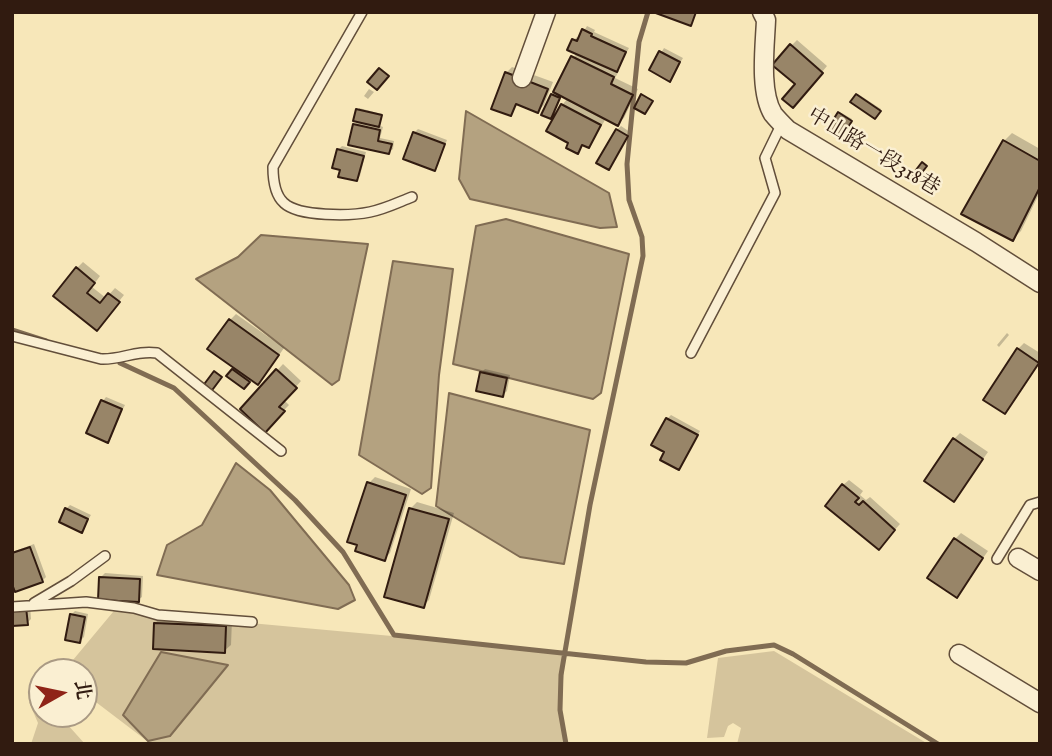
<!DOCTYPE html>
<meta charset="utf-8">
<style>
body{margin:0}
#map{position:relative;width:1052px;height:756px;overflow:hidden;background:#f7e7b9;font-family:"IM FELL English","Noto Serif TC",serif}
canvas{display:block}
.frame{position:absolute;inset:0;border:14px solid #311b10;pointer-events:none}
.north{position:absolute;left:28px;top:658px;width:70px;height:70px;box-sizing:border-box;background:#faefd2;border:2px solid #aa9a84;border-radius:50%;rotate:81deg;font-size:19px;font-weight:700;line-height:28px;text-align:center;color:#311b10}
.north::after{content:'';display:block;margin:auto;width:24px;height:32px;background:#8f2418;clip-path:polygon(50% 0,100% 100%,50% 72%,0 100%)}
</style>
<div id="map">
<canvas width="1052" height="756"></canvas>
<div class="frame"></div>
<div class="north">北</div>
</div>
<script>
const c = document.querySelector('canvas').getContext('2d');
c.lineJoin = 'round';
function paint(path, color) { c.fillStyle = color; c.fill(path, 'evenodd'); }
function strokePath(path, color, width, dash) { c.strokeStyle = color; c.lineWidth = width; c.lineCap = dash ? 'butt' : 'round'; c.setLineDash(dash || []); c.stroke(path); }
function label(font, color, halo, rows, align = 'center') {
  c.font = font + ' "IM FELL English","Noto Serif TC",serif'; c.lineWidth = 5; c.setLineDash([]); c.textBaseline = 'middle'; c.strokeStyle = halo; c.fillStyle = color; for (const [text, x, y, turn = 0] of rows) {
    c.save(); c.translate(x, y); c.rotate((+turn || 0) * Math.PI / 180); c.textAlign = isNaN(turn) ? turn : align; if (halo) c.strokeText(text, 0, 0); c.fillText(text, 0, 0); c.restore();
  }
}
const green = new Path2D(`
 M118,606L174,616L566,652L560,710L566,744H151L84,693V672H63Z
 M774,651L928,744H737L741,728L733,723L728,726L724,737L707,738L718,658Z
 M42,697V714H58L85,744H31L38,723L29,702Z`);
const water = new Path2D(`
 M466,111L609,193L617,227L600,228L470,199L459,179Z
 M506,219L629,254L601,393L593,399L453,364L476,226Z
 M261,235L368,244L339,380L332,385L196,279L238,257Z
 M393,261L453,269L439,375L431,488L422,494L359,455Z
 M449,393L590,430L564,564L520,557L436,506Z
 M236,463L270,490L349,585L355,600L338,609L157,575L167,545L202,525Z
 M161,652L228,665L170,736L148,741L123,715Z`);
const shadow = new Path2D(`
 M587,26L595,30L594,32L629,48L617,70L619,71L615,78L638,89L624,118L618,123L606,118L594,140L588,146L584,144L577,152L571,142L562,105L568,98L561,95L552,116V95L577,52L574,40L577,37L580,38Z
 M797,40L827,66L799,100L791,46Z
 M664,48L683,58L670,80L651,70Z
 M512,67L553,82L544,105L538,111L518,103L510,114L506,73Z
 M369,89L374,92L368,99L364,96Z
 M858,94L881,109L875,117L853,102Z
 M359,108L382,114L378,125L383,127L380,138L394,141L393,149L389,152L354,125L359,120Z
 M840,112L852,119L847,127L850,129L846,135Z
 M621,126L630,132L612,164L617,130Z
 M418,129L447,140L438,165L434,169L414,133Z
 M1012,133L1040,149V192L1021,231L1013,239L1004,141Z
 M342,146L366,152L360,176L357,179L338,150Z
 M83,262L100,276L92,287L106,298L115,288L124,295L97,329L77,268Z
 M236,314L284,348L264,377L251,378L244,387L229,376L236,367L230,320Z
 M1007,333L1009,335L999,347L997,345Z
 M1024,343L1040,353V362L1005,412L1018,349Z
 M283,364L301,381L284,400L289,405L265,430L242,409Z
 M485,369L510,375L507,391L503,395L481,373Z
 M106,397L125,405L107,441L103,401Z
 M671,415L700,431L679,468L667,451V419Z
 M960,433L988,452L954,500V439Z
 M375,477L411,489L390,553L384,559L369,483Z
 M849,480L863,491L860,495L866,500L870,497L900,524L879,548L843,485Z
 M417,502L454,513L429,600L423,606L386,596L411,508Z
 M70,505L91,515L82,530L66,509Z
 M961,533L988,551L956,596L955,539Z
 M34,544L46,577L42,581L12,579V552Z
 M105,573L143,576L142,597L138,600L101,577Z
 M30,604L31,619L27,623L12,624Z
 M75,611L88,614L84,637L80,641L71,615Z
 M162,617L232,620L231,645L224,651L155,623Z`);
const stream = new Path2D(`
 M12,330L46,341
 M120,363L174,388L295,500L343,552L394,635L646,662L686,663L726,651L774,645L793,654L938,744
 M566,744L560,710L561,675L590,505L643,256L642,237L629,200L627,164L639,42L648,12`);
const building = new Path2D(`
 M653,12H696L691,26Z
 M582,29L592,34L591,36L626,52L617,72L567,50L572,39L577,41Z
 M790,44L823,73L793,108L782,99L795,84L772,65Z
 M659,51L680,62L670,82L649,70Z
 M571,56L614,77L611,84L633,95L618,126L553,92Z
 M379,68L389,76L377,90L367,82Z
 M505,72L548,89L538,113L516,104L511,116L491,109Z
 M551,94L560,98L551,119L541,115Z
 M641,94L653,101L645,114L634,108Z
 M856,94L881,111L875,119L850,102Z
 M561,104L601,125L589,148L582,145L578,154L566,148L568,143L546,131Z
 M356,109L382,115L379,127L353,121Z
 M838,112L852,121L847,129L850,131L845,139L828,128Z
 M353,124L380,130L378,141L392,144L389,154L348,145Z
 M616,129L628,136L609,170L596,163Z
 M413,132L445,144L435,171L403,159Z
 M1003,140L1040,161V187L1013,241L961,214Z
 M337,149L364,156L357,181L338,177L340,170L332,168Z
 M922,162L927,166L914,183L909,179Z
 M76,267L95,283L87,293L100,303L108,293L120,302L97,331L53,296Z
 M229,319L279,355L258,385L207,349Z
 M1017,348L1039,363L1005,414L983,400Z
 M232,369L250,382L244,389L226,376Z
 M276,369L297,388L279,407L285,411L265,433L240,409Z
 M214,371L222,377L210,393L202,387Z
 M480,372L507,378L503,397L476,391Z
 M101,400L122,409L108,443L86,433Z
 M666,418L698,435L679,470L660,460L664,452L651,445Z
 M953,438L983,459L954,502L924,481Z
 M367,482L406,495L385,561L355,551L357,545L347,542Z
 M842,484L859,498L855,502L859,505L863,501L895,530L879,550L825,506Z
 M65,508L88,519L82,533L59,522Z
 M409,508L449,519L424,608L384,597Z
 M954,538L983,558L957,598L927,578Z
 M30,547L43,582L15,592L12,584V553Z
 M99,577L140,579L139,602L98,600Z
 M26,607L28,625L12,626V608Z
 M70,614L85,617L80,643L65,640Z
 M154,623L226,626L225,653L153,649Z`);
const service = new Path2D(`
 M362,12L273,167C273,178 275,195 284,203C299,217 351,216 370,212C385,209 399,202 412,197
 M12,336L101,359C121,360 136,350 157,353L281,451
 M691,353L775,193L765,158L782,123
 M997,559L1030,505L1040,502
 M34,603L71,581L105,556
 M12,607L86,602L134,608L158,615L252,622`);
const minor = new Path2D(`
 M762,12L766,20C765,46 759,91 773,114C777,119 783,125 788,130L976,242L1040,283
 M522,78L546,12
 M1018,558L1040,571
 M959,654L1040,703`);
const streetNames = [
 ["中山路一段318巷",873,153,31]
];
paint(green, '#d5c49c');
paint(water, '#b4a280');
strokePath(water, '#806c53', 2);
paint(shadow, '#0003');
strokePath(stream, '#806c53', 5);
paint(building, '#988568');
strokePath(building, '#311b10', 2);
strokePath(service, '#624e3a', 12);
strokePath(minor, '#624e3a', 21);
strokePath(service, '#faefd2', 9);
strokePath(minor, '#faefd2', 18);
label('21px', '#311b10', '#faefd2', streetNames);
</script>
